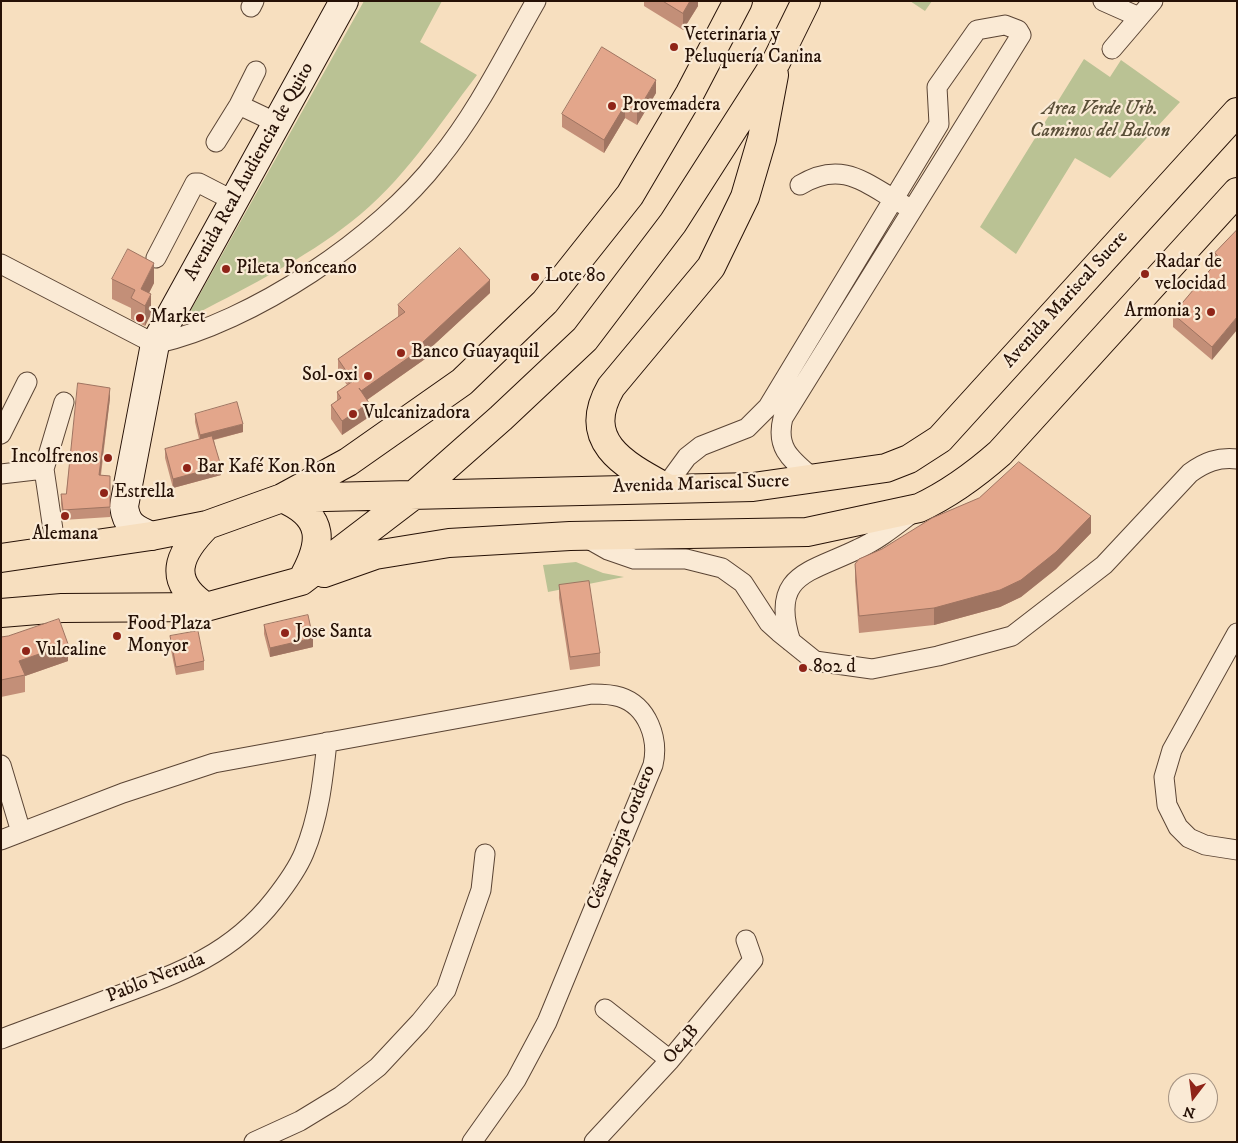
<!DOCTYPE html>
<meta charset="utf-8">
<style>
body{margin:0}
#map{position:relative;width:1238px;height:1143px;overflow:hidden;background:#f7dfbf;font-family:"IM FELL DW Pica",serif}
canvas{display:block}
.frame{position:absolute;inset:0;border:2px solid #261106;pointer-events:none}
.north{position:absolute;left:1168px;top:1073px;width:50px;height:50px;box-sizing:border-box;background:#faead5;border:1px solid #a59382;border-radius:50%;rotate:195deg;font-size:14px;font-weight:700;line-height:20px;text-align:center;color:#261106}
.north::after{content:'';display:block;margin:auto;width:18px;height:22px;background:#8f2418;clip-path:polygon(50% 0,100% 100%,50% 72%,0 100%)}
</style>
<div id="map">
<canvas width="1238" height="1143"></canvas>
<div class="frame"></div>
<div class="north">N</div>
</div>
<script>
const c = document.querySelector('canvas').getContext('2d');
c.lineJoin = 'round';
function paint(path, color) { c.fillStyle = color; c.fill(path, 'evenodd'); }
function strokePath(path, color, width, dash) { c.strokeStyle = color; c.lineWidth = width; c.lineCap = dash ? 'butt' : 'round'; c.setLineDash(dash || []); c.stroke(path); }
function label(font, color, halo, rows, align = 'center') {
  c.font = font + ' "IM FELL DW Pica",serif'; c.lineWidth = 4.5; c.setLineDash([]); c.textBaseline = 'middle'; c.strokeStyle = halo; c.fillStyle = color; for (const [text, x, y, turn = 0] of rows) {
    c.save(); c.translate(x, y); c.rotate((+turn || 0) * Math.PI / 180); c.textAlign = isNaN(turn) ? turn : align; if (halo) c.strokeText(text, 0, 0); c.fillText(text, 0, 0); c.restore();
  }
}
const green = new Path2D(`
 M364,1H442L420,42L477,75C438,126 402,183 351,222C304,259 251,285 198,313H193L191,310Z
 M910,1H932L925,11Z
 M1084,59L1110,77L1121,60L1180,102L1110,178L1075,158L1016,254L980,227Z
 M576,562L603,573L624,577L548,592L543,565Z`);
const minor = new Path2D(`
 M1103,1L1139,17
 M251,7L254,1
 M1112,49L1153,1
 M239,105L277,123
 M216,142L239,105L256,71
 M800,185C843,159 866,184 904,205
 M156,258L195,183H199L234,201
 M1,264L155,344C253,322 378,238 439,159C478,111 505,55 536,1
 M1,434L27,382
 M1,474L44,469
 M665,487L687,457L701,446L747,428L768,407L939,124L937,87L977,30L1005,25L1018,30L1021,35L783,418C775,449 792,460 814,479
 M585,537L608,550L634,559H686L722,568L743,583L769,623L779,632L815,661L872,669L938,656L1012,636L1104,565L1190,473C1205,462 1218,457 1237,459
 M56,550L44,469L64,402
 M1237,633L1172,750L1164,777L1167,805L1178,827L1189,838L1205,845L1237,850
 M791,642C769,574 809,573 858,549C878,540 895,526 912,513
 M1,765L21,832
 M1,840L123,793L214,763L592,694C601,694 611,694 620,697C648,706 659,739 653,765L547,1022L516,1080L472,1142
 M605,1009L670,1060
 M1,1039C38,1025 75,1012 111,998C176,974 230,956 274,900C285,886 297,870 304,853C319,817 323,780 327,742
 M254,1142L300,1121L341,1096L378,1067L420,1022L446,990L481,890L485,854
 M594,1142L670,1060L753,960L746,940`);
const secondary = new Path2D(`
 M151,536C135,529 126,525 124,506L155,344L344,1`);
const primary = new Path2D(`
 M665,487C623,464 580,441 611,387L711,267L745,197L762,139L774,75
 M282,498L753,487L886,468L909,459L940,439L1237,112
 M282,498C326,517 323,543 302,580
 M1,558L151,536L207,525L282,498L348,462L462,382L545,302L630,195L690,93L738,1
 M324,573L375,555L449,543L570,536L807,532L919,508C949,494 975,475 1000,453L1237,192
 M206,607C166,581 178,554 207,525
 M1,613L62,608L206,607L301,581L415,494L501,418L585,339L673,223L776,62L806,1`);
const wall = new Path2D(`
 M644,1H698V6L683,30L644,6Z
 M656,93L637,125L625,118L604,153L562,127V114Z
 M1237,230L1212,360L1173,327V314L1215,264V253Z
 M112,279L154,283L149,293L151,314L145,326L131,319V308L112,299Z
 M490,293L425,353V359L367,400L369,417L342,435L331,419V405L337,401V392L347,385L338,373V359L398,317V305Z
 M110,398L101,475L110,476V517L63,520L61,504V494H66Z
 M195,414L243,432L214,440L221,475L173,488L165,458V449L199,439L195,422Z
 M1091,533L1056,569L1021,597L1000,607L934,625L859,633L855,581V564Z
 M559,585L600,653V666L570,670L559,598Z
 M264,625L313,647L270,657L264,634Z
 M170,636L204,661V670L176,675L170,645Z
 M1,637L68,661L25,676V692L1,697Z`);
const shadedWall = new Path2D(`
 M690,1H698V6L683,30V13Z
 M656,80V93L637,125V112Z
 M625,105V118L604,153V140Z
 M154,263V283L143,305L141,289Z
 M490,280V293L425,353V359L361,404V391L423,342Z
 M151,294V314L145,326V306Z
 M1237,317V330L1212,360V347Z
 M110,388V398L99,485V475Z
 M369,403V417L342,435V421Z
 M243,424V432L200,443V435Z
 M221,466V475L173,488V479Z
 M1091,516V533L1056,569L1021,597L1000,607L934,625V608Z
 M313,638V647L270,657V648Z
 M68,644V661L25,676L19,661Z`);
const building = new Path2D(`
 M663,1H690L683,13Z
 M602,47L656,80L637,112L625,105L604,140L562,114Z
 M1237,230V317L1212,347L1173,314L1220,258L1215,253Z
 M460,248L490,280L423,342L425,346L361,391L359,388L369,403L342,421L331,405L341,398L337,392L353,381L338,359L405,312L398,305Z
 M128,249L154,263L141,289L151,294L145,306L131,298L135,290L112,279Z
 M78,383L110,388L99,475L110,476V507L63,510L61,494H66Z
 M237,402L243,424L200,435L195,414Z
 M212,436L221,466L173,479L165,449Z
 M1019,462L1091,516L1056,552L1021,580L1000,590L934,608L859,616L855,564L859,559L882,549L932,518L979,498Z
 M589,581L600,653L570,657L559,585Z
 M308,615L313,638L270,648L264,625Z
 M59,619L68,644L19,661L25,675L1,680V637L8,636Z
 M198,631L204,661L176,667L170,636Z`);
const markers = [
 [674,47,5,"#8f2418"],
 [612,106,5,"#8f2418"],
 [226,269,5,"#8f2418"],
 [1145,274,5,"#8f2418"],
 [535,277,5,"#8f2418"],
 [1211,312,5,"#8f2418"],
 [140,318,5,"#8f2418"],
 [401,353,5,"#8f2418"],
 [368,376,5,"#8f2418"],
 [353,414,5,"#8f2418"],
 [108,458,5,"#8f2418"],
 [187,468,5,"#8f2418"],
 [104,493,5,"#8f2418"],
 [65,516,5,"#8f2418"],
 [285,633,5,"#8f2418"],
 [117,636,5,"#8f2418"],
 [26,651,5,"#8f2418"],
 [803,668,5,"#8f2418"]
];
const poiNames = [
 ["Veterinaria y",684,36],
 ["Peluquería Canina",684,58],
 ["Provemadera",622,106],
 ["Radar de",1155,263],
 ["velocidad",1155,285],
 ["Pileta Ponceano",236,269],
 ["Lote 80",545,277],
 ["Armonia 3",1201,312,"right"],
 ["Market",150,318],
 ["Banco Guayaquil",411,353],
 ["Sol-oxi",358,376,"right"],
 ["Vulcanizadora",363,414],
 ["Incolfrenos",98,458,"right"],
 ["Bar Kafé Kon Ron",197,468],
 ["Estrella",114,493],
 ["Alemana",65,535,"center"],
 ["Food Plaza",127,625],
 ["Monyor",127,647],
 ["Jose Santa",295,633],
 ["Vulcaline",36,651],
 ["802 d",813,668]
];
const parkNames = [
 ["Area Verde Urb.",1100,110],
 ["Caminos del Balcon",1100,132]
];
const streetNames = [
 ["Avenida Real Audiencia de Quito",250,172,-61],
 ["Avenida Mariscal Sucre",1066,300,-48],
 ["Avenida Mariscal Sucre",701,485,-2],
 ["César Borja Cordero",622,838,-68],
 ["Pablo Neruda",156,979,-22],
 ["Oe4B",682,1045,-50]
];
paint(green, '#bac294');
strokePath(minor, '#5a4434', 21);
strokePath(secondary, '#261106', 30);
strokePath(primary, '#261106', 30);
strokePath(minor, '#faead5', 19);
strokePath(secondary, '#faead5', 28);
strokePath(primary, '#f7dfbf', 28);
paint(wall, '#c38f78');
paint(shadedWall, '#9f7461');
paint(building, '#e3a68b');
strokePath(building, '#9f7461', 1);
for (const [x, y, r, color] of markers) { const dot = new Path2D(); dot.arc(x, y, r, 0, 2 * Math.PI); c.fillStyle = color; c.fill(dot); strokePath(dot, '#faead5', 2); }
label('19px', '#261106', '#faead5', poiNames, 'left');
label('italic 19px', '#5a4f38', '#faead5', parkNames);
label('19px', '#261106', '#faead5', streetNames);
</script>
